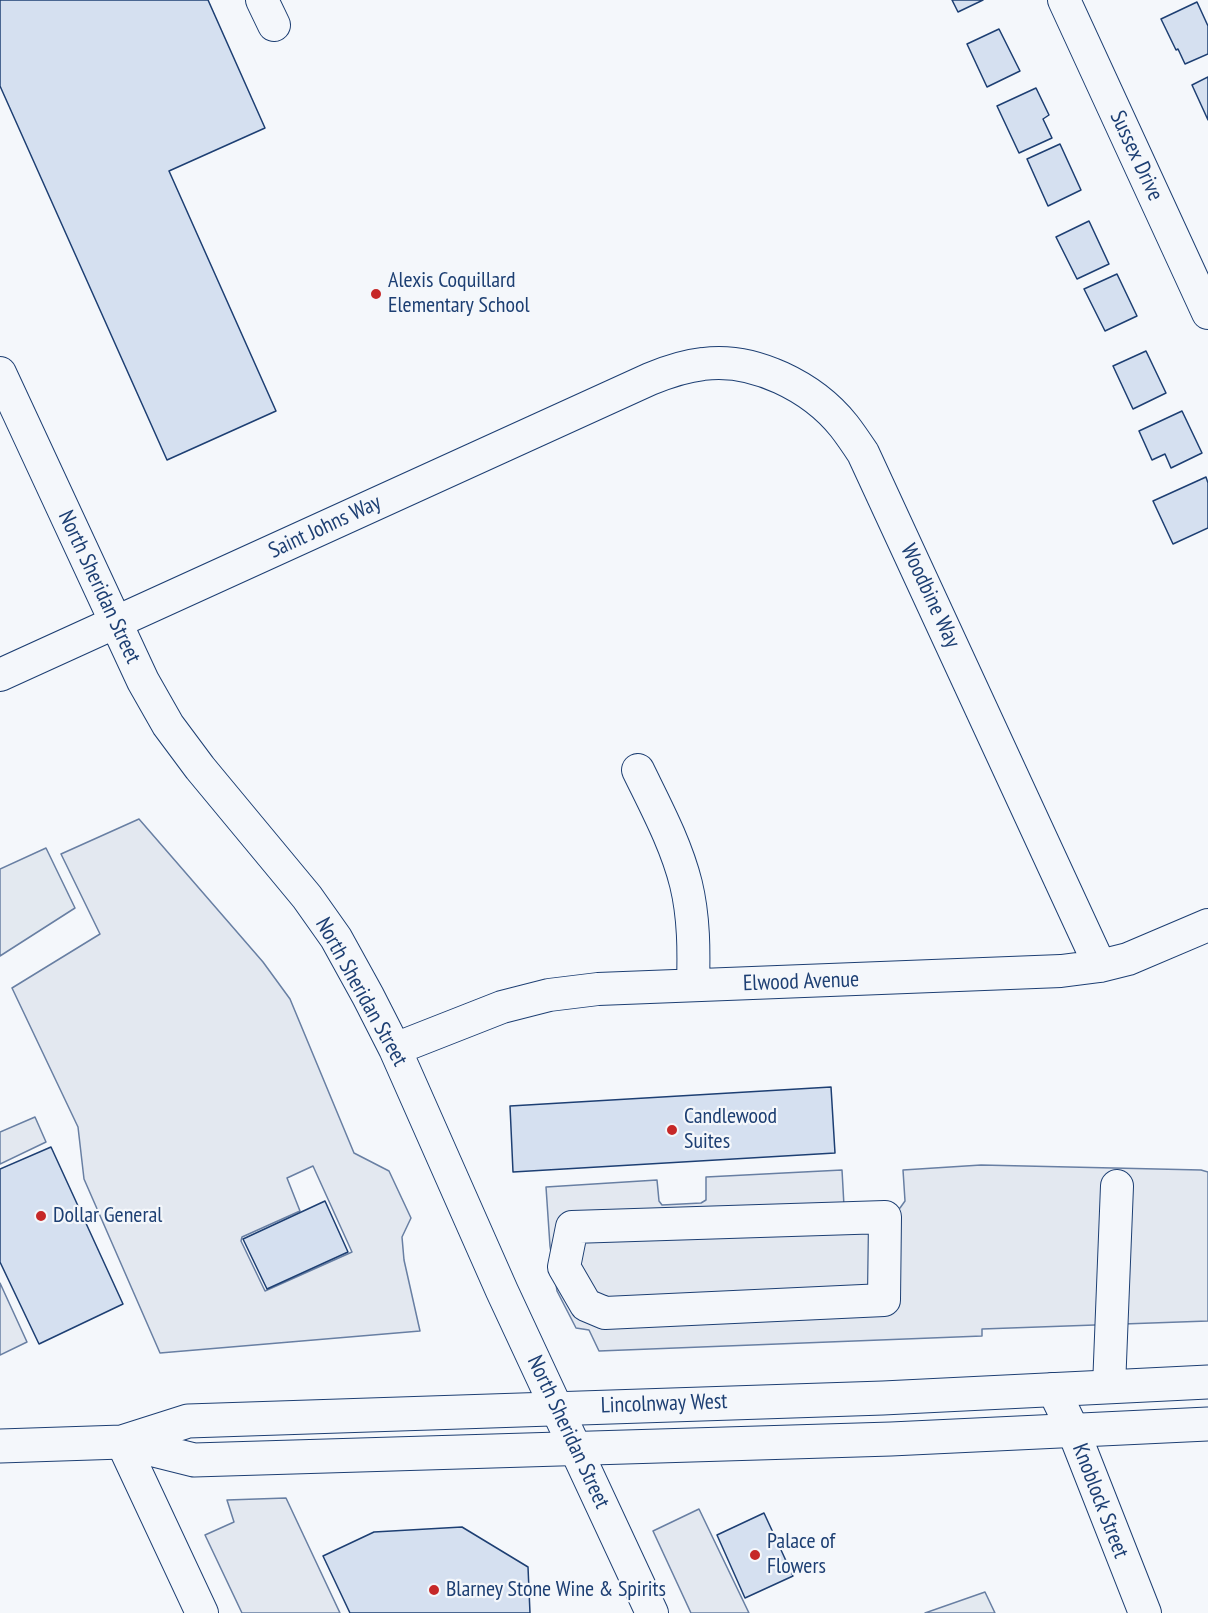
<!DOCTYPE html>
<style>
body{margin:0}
canvas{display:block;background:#f4f7fb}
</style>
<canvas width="1208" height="1613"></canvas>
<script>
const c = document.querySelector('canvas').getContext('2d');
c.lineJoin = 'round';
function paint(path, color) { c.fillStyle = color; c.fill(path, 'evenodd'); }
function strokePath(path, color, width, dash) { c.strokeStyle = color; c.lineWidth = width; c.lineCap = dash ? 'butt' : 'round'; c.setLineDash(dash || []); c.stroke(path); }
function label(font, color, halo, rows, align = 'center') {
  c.font = font + ' "PT Sans Narrow",sans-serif'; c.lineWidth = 4.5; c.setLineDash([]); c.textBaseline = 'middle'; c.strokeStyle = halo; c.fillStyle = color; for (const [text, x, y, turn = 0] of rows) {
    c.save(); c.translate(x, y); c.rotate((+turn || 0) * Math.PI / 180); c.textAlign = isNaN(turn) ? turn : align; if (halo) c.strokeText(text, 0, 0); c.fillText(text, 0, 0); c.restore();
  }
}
const green = new Path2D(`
 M46,848L75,908L0,956V869Z
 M985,1592L995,1613H925Z`);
const parking = new Path2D(`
 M139,819L263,962L290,999L354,1153L389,1171L411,1218L402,1237L404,1260L420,1331L160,1353L84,1179L78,1127L12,988L100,934L61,854ZM313,1166L352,1252L265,1291L241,1241L242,1237L300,1211L287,1178Z
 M35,1117L46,1142L0,1164V1132Z
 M981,1165L1201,1170L1208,1172V1321L982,1329V1336L599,1351L589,1330L576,1328L557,1291L550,1246L546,1187L657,1180L659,1201L662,1205L701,1203L706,1200V1177L842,1170L844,1206L847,1210L900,1208L905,1201L903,1170Z
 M0,1283L27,1342L0,1355Z
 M286,1498L340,1613H242L205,1535L234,1522L227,1500Z
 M699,1509L749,1613H691L653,1531Z`);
const building = new Path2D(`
 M0,0H208L265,128L169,171L276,411L167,460L0,86Z
 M952,0H983L958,12Z
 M1197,2L1208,26V54L1185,64L1178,49L1176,50L1161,19Z
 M999,29L1020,71L987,87L967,44Z
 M1208,77V120L1192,85Z
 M1036,88L1049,115L1043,119L1052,138L1019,153L997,106Z
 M1060,144L1081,190L1048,206L1027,159Z
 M1089,221L1109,264L1077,279L1056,237Z
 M1117,274L1137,316L1105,331L1084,289Z
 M1146,351L1166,393L1133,409L1113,366Z
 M1182,411L1202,453L1171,468L1165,454L1152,460L1139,431Z
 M1206,477L1208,483V528L1173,544L1153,501Z
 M831,1087L835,1153L513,1172L510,1106Z
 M51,1147L123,1304L39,1344L0,1262V1169Z
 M325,1201L348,1252L267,1289L243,1239Z
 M764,1513L793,1576L745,1598L717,1535Z
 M462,1527L528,1567L530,1613H350L323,1556L374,1532Z`);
const minor = new Path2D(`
 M262,0L274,25
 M1064,0L1208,313
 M0,373L143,681L168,725L200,768L307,897L336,938L368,996L395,1049L502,1291L652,1613
 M0,675L650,379C667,372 684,366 703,364C754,357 813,387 844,426C851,435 857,444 863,453L1100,966
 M638,770C656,807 676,844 686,884C694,917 694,951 693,985
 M395,1049L502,1007L549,995L598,989L1061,971L1100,966L1128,959L1208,925
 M885,1217L884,1300L605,1313L586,1305L564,1267L572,1227Z
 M1109,1387L1117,1186
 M1053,1389L1073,1430L1145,1613
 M122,1442L202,1613`);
const major = new Path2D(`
 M122,1442L188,1421L883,1398L1208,1382
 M0,1446L122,1442L194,1460L891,1439L1208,1424`);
const markers = [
 [376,294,6,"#c62828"],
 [672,1130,6,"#c62828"],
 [41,1216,6,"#c62828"],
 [755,1555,6,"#c62828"],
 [434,1590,6,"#c62828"]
];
const streetNames = [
 ["Sussex Drive",1136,156,65],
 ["Saint Johns Way",325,527,-25],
 ["North Sheridan Street",99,587,65],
 ["Woodbine Way",930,596,65],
 ["Elwood Avenue",801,982,-2],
 ["North Sheridan Street",361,992,61],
 ["Lincolnway West",664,1404,-2],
 ["North Sheridan Street",568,1432,65],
 ["Knoblock Street",1100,1501,69]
];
const poiNames = [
 ["Alexis Coquillard",388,281],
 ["Elementary School",388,306],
 ["Candlewood",684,1117],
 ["Suites",684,1142],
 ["Dollar General",53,1216],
 ["Palace of",767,1542],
 ["Flowers",767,1567],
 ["Blarney Stone Wine & Spirits",446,1590]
];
paint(green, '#e3e9f0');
strokePath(green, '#687fa3', 1.5);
paint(parking, '#e3e8f0');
strokePath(parking, '#687fa3', 1.5);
paint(building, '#d5e0f0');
strokePath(building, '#1d3f73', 1.5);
strokePath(minor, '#1d3f73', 34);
strokePath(major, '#1d3f73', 35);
strokePath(minor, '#f4f7fb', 32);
strokePath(major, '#f4f7fb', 33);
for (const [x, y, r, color] of markers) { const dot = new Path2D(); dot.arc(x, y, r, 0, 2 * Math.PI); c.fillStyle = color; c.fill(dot); strokePath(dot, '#f4f7fb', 2); }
label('22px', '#1d3f73', '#f4f7fb', streetNames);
label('22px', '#1d3f73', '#f4f7fb', poiNames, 'left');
</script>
